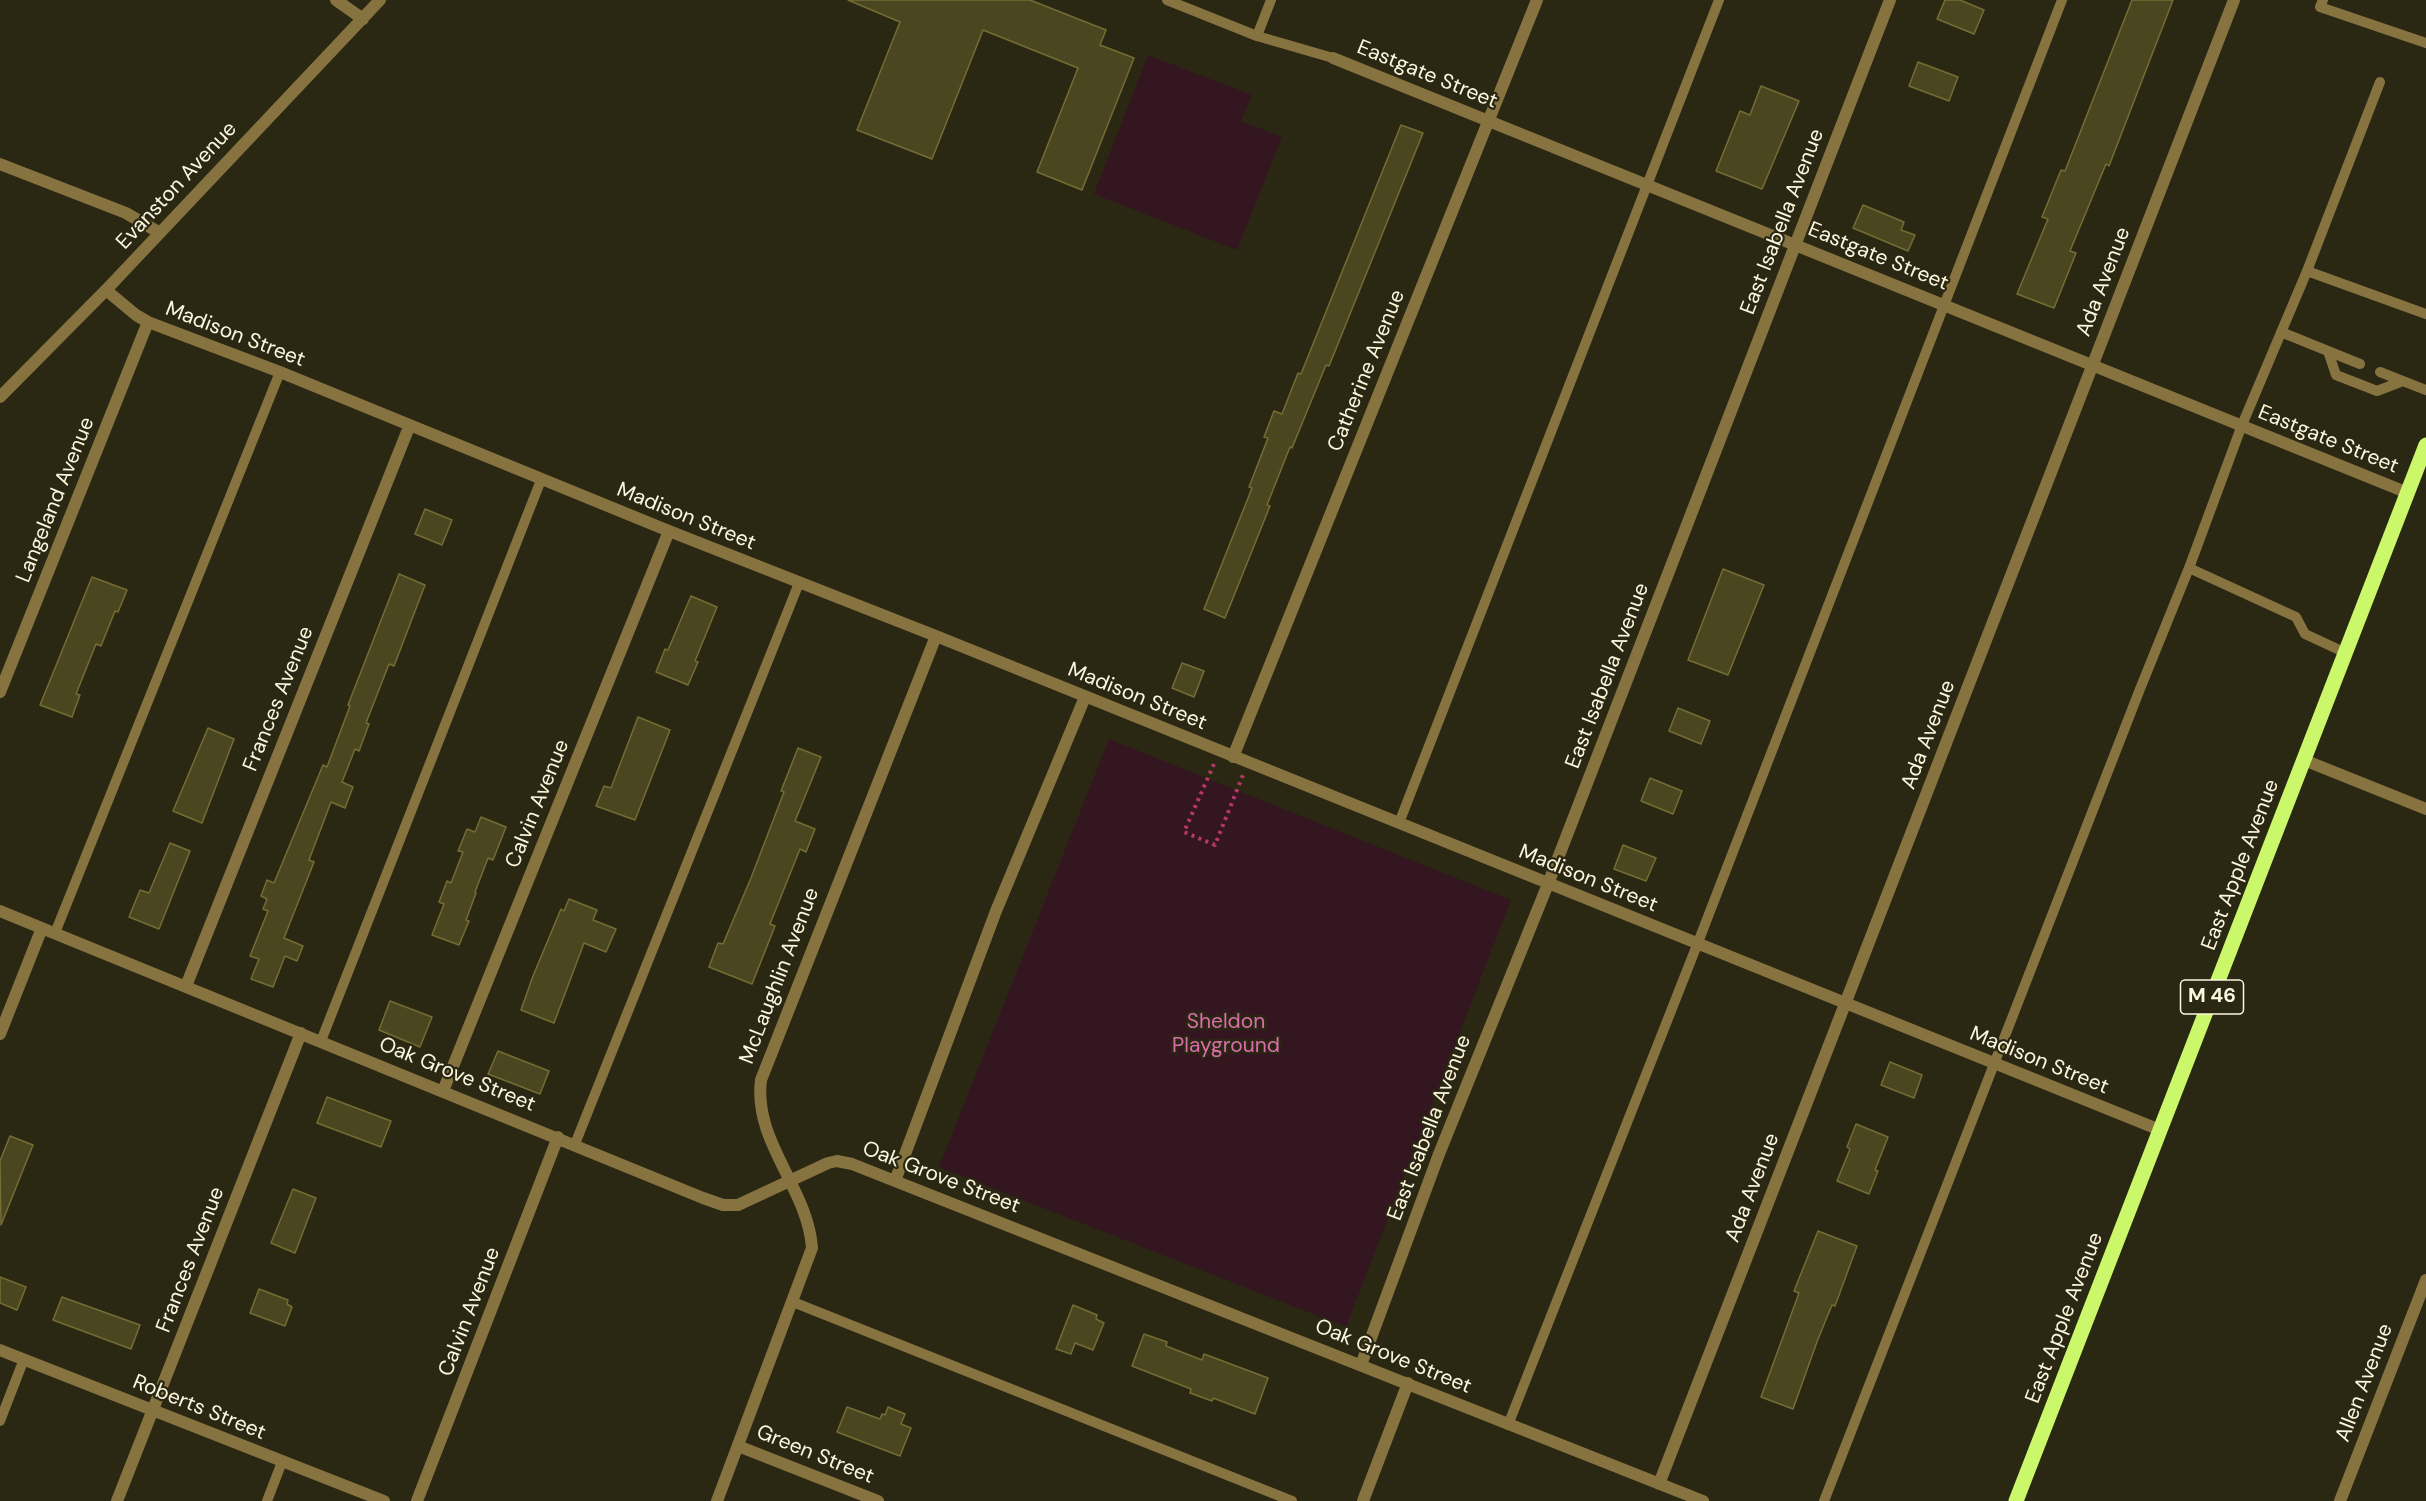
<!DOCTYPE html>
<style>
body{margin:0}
canvas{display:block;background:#2a2713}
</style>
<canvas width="2426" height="1501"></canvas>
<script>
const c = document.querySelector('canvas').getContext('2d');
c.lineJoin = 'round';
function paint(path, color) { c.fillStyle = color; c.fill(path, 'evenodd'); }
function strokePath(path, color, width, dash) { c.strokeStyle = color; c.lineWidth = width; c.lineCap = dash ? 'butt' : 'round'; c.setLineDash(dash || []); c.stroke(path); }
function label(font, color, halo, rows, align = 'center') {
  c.font = font + ' "DM Sans",sans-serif'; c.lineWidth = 4.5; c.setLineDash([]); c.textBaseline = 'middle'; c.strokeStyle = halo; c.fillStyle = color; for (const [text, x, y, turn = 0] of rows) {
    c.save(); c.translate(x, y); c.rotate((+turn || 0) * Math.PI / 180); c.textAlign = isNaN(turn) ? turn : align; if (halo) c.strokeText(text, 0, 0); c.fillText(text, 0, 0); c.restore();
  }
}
const green = new Path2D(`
 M1148,55L1252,95L1241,121L1282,137L1237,250L1094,194Z
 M1109,739L1511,900L1346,1327L939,1167Z`);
const building = new Path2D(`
 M848,0H1030L1106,30L1100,45L1134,58L1082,190L1037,172L1078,68L983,30L932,159L857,130L900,22Z
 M1945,0H1960L1984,10L1974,34L1937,19Z
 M2132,0H2173L2109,166L2106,164L2070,251L2076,253L2054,308L2017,294L2048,219L2042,217L2061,170L2065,171Z
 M1918,62L1958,77L1949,101L1909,86Z
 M1761,86L1799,101L1762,189L1716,171L1740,111L1750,115Z
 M1401,125L1423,133L1329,366L1326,365L1292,448L1290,447L1267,505L1270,506L1225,618L1204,609L1252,488L1249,487L1268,438L1264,437L1274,411L1282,414L1298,373L1301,374Z
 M1863,205L1904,222L1901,230L1915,235L1908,251L1853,228Z
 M425,509L452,520L442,545L415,534Z
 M1723,569L1764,585L1728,675L1688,660Z
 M399,574L425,585L394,666L389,664L366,723L369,724L359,751L355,749L342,782L353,787L345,808L331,802L309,860L314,862L284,938L303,946L297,961L285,956L273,987L251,979L259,959L250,956L268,911L263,909L267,899L261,896L267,880L274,883L323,765L327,767L350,706L348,705Z
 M92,577L127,590L118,612L115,611L101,646L96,644L76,694L80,695L72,717L40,705Z
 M691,596L717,607L695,661L698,662L688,685L656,672L665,649L668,650Z
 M1182,663L1204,671L1194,697L1172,688Z
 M1678,708L1710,721L1701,744L1669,731Z
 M638,717L670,730L635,820L596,806L604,786L611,788Z
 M208,728L234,739L202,823L173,811Z
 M798,748L821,757L795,821L815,829L806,852L800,849L770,924L775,926L752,984L709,967L718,943L723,944L751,878L784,792L781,791Z
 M1650,778L1682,791L1673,814L1641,801Z
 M481,817L506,827L493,860L488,858L475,892L476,893L466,920L469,921L459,945L432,935L444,904L439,902L447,881L451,883L463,852L458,851L467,829L475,832Z
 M170,843L190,851L159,929L129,917L140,890L149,893Z
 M1623,845L1656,858L1646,881L1614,869Z
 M569,899L597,910L593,920L616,929L606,952L584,943L554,1023L521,1010L533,976L561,909L564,911Z
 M390,1001L432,1017L420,1047L379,1030Z
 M498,1051L549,1071L540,1094L488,1074Z
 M1890,1062L1922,1075L1914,1098L1881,1085Z
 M327,1097L391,1121L381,1147L317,1123Z
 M1856,1124L1888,1137L1875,1170L1878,1171L1869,1194L1837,1181L1850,1149L1847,1147Z
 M10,1136L33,1145L1,1225L0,1161Z
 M293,1189L316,1198L295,1253L271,1243Z
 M1818,1231L1857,1246L1835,1306L1832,1305L1818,1339L1793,1409L1761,1397L1799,1293L1794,1291Z
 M0,1277L26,1287L17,1310L0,1303Z
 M259,1289L288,1300L287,1304L292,1307L285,1326L250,1313Z
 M62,1297L140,1325L131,1349L53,1320Z
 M1073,1305L1097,1315L1096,1319L1104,1323L1093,1350L1075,1343L1071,1354L1056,1349Z
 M1144,1334L1167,1342L1166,1346L1202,1360L1204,1354L1268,1378L1255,1414L1213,1398L1212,1401L1190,1393L1191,1389L1132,1366Z
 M847,1407L880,1419L882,1414L885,1415L888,1407L905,1414L901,1424L911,1428L900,1456L837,1432Z`);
const path = new Path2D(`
 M1214,764L1184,832L1215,845L1243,775`);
const service = new Path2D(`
 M1167,0L1257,36L1333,58
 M2323,0L2320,7L2426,43
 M1257,36L1271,0
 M2307,271L2426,314
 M2281,332L2360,364
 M2328,351L2336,375L2377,391L2403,381
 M2380,372L2426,390
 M2189,568L2242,425L2307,271L2380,82
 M1399,823L1719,0
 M55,933L280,372
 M321,1041L541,480
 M575,1144L799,583
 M793,1302L1292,1501
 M0,1421L24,1359
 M1508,1425L1697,945L2062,0
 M267,1501L282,1462
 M1824,1501L2140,689L2189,568L2296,617L2305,634L2346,653`);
const minor = new Path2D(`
 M336,0L363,19
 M1333,58L2408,493
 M0,164L126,213L160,233
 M106,290L136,315L148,322L280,372L669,531L936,636L2160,1130
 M0,397L106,290L380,0
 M0,692L148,322
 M1233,757L1537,0
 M2304,760L2426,809
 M0,911L703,1198L723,1205H738L828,1163L837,1161L852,1164L1703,1501
 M186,986L409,427
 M0,1034L42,928
 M443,1091L669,531
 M895,1181L996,911L1085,697
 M0,1350L384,1501
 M1361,1365L1439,1154L1548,884L1890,0
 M738,1446L878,1501
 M1659,1484L2234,0
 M117,1501L301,1033
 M417,1501L558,1137
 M717,1501L812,1248C808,1188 753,1142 761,1080L936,636
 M1363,1501L1408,1383
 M2340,1501L2426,1280`);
const primary = new Path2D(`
 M2016,1501L2426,445`);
const shields = [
 [2212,997,63]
];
const shieldNames = [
 ["M 46",2212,997]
];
const streetNames = [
 ["Eastgate Street",1427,75,22],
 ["Evanston Avenue",177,186,-47],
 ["East Isabella Avenue",1783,222,-69],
 ["Eastgate Street",1878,257,22],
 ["Ada Avenue",2104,282,-69],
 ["Madison Street",235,335,21],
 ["Catherine Avenue",1367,371,-68],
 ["Eastgate Street",2328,440,22],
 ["Langeland Avenue",56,500,-68],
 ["Madison Street",686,517,22],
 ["East Isabella Avenue",1608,676,-69],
 ["Madison Street",1137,697,22],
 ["Frances Avenue",279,699,-68],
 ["Ada Avenue",1929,735,-69],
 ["Calvin Avenue",538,804,-68],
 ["East Apple Avenue",2241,865,-69],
 ["Madison Street",1588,879,22],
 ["McLaughlin Avenue",780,976,-69],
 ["Madison Street",2039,1061,22],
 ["Oak Grove Street",457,1075,22],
 ["East Isabella Avenue",1430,1128,-69],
 ["Oak Grove Street",941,1178,21],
 ["Ada Avenue",1753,1188,-69],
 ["Frances Avenue",191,1260,-69],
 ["Calvin Avenue",470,1312,-69],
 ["East Apple Avenue",2065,1318,-69],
 ["Oak Grove Street",1393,1357,22],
 ["Allen Avenue",2365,1383,-69],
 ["Roberts Street",199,1408,22],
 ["Green Street",815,1455,22]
];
const parkNames = [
 ["Sheldon",1226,1022],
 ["Playground",1226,1046]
];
paint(green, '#341620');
paint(building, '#4a461f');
strokePath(building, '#756d33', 1.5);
strokePath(path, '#b73867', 4, [3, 4.5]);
strokePath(service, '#877340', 10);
strokePath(minor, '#877340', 12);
strokePath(primary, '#cbf76a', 15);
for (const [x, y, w] of shields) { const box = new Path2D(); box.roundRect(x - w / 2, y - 17, w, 34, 4.5); c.fillStyle = '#2a2713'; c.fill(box); strokePath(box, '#fdf7de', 1.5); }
label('bold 20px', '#fdf7de', null, shieldNames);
label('21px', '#fdf7de', '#2a2713', streetNames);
label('21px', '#db6cab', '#2a2713', parkNames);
</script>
